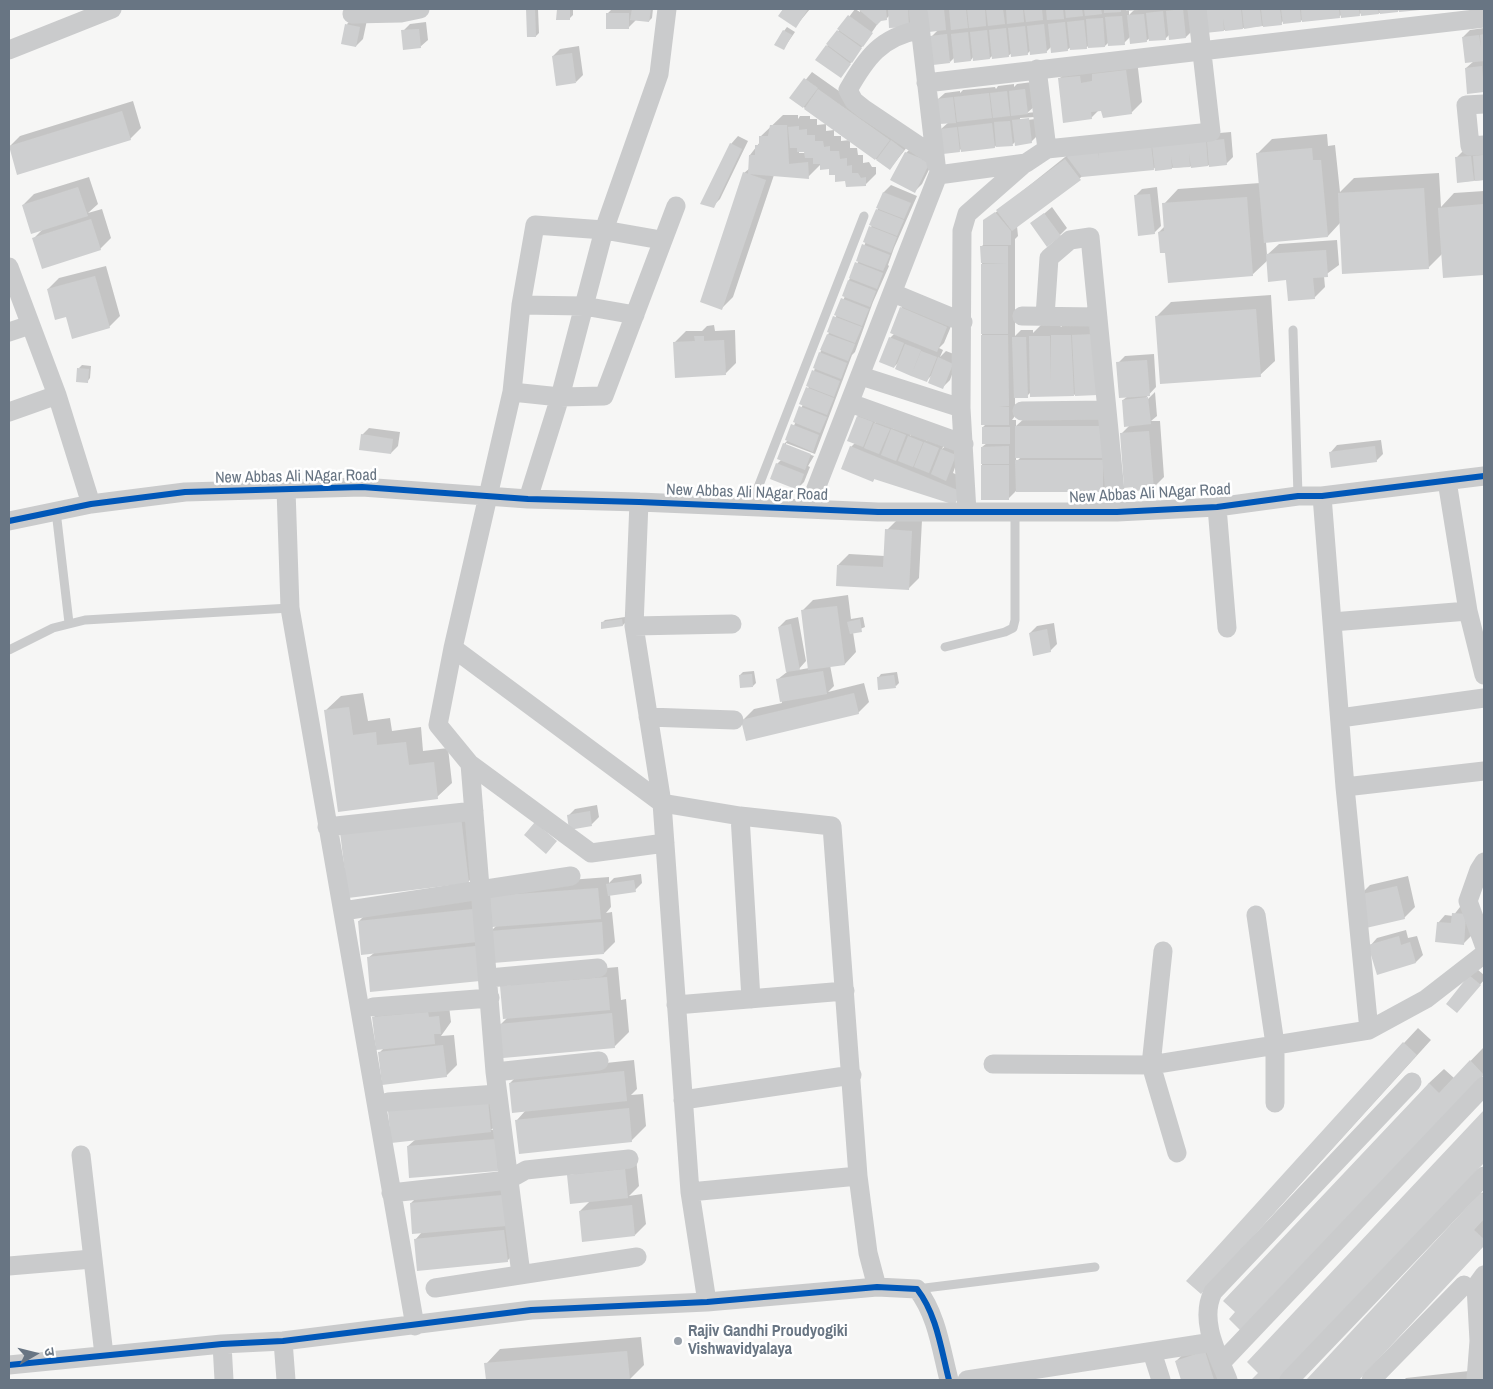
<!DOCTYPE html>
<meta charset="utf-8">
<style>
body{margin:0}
#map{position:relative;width:1493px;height:1389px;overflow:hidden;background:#f6f6f5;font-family:"Archivo Narrow","Noto Sans Devanagari",sans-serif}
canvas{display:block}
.frame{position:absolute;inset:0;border:10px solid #687583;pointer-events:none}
.north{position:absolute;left:10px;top:1329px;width:50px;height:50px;-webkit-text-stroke:4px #fff;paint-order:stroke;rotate:82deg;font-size:14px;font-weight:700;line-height:20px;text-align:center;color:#687583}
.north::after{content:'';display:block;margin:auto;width:18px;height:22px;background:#687583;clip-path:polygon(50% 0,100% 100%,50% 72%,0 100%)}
</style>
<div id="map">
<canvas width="1493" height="1389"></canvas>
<div class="frame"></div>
<div class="north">उ</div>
</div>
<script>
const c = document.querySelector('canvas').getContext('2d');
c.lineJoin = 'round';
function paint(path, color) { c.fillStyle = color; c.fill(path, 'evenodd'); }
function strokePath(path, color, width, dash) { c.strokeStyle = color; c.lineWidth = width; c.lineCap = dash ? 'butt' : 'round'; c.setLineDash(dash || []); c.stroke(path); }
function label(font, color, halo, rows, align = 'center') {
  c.font = font + ' "Archivo Narrow",sans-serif'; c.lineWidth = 5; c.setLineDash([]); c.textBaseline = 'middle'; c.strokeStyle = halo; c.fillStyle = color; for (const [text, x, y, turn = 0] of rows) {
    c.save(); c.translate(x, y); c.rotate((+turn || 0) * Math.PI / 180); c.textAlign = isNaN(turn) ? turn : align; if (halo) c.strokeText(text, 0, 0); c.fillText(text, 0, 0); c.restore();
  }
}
const shadow = new Path2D(`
 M527,9H538L539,33L536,36H528Z
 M558,9H573V15L569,19H558Z
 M612,9H653L652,18L649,21L636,20L629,27L607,14Z
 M784,9H810L796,26L780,16Z
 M855,9L860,12V9H915L916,18L909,26L890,15L886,19H881L841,77L827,46Z
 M929,9H1191L1193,30L1186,37L1170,34L1165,39L1150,38L1146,41L1130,37L1124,43L1109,42L1105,46L1089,45L1086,48L1071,47L1067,50L1052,46L1046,52L1030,51L1027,54L1012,53L1008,56L993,55L990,58L974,56L971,60L955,57L950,62L932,36L938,30L931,31ZM1135,9L1129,15V10Z
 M1204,9H1400L1398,11L1362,15V12L1359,15L1342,14L1339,17L1303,19L1301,21H1283L1281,24L1206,32Z
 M354,17L367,20L363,39L356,46L347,24Z
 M426,22L428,40L420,47L403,31L410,24Z
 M787,27L795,32L784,48V31Z
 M1484,28V91L1469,93L1466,68L1474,61L1463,37L1470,30Z
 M579,46L583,75L576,82L553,56L560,49Z
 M1137,60L1142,102L1131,113L1099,110L1091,118L1059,79L1070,68Z
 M812,72L911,142L890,169L791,98Z
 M1032,82L1035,106L1027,113L1036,112L1038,135L1031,142L1016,141L1013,144L998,146L997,144L995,147L962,148L959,151L941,129L949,122L937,100L945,93L960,91V93L963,90L995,87L996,89L998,86L1014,84V87L1017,84ZM1035,117V119L1020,121V118Z
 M133,101L141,128L130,139L9,147L20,136Z
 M783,115H798V119L800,116H810V119H817V125L826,124V131L834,130V136H841V141L850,140V148H857L858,155H863V163L869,162L872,167H876V174L865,185L846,180L821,164L808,177L774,175L733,297L722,308L744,173L750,168V155L760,142V137ZM805,150V153H799V151Z
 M1231,132L1233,157L1226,164L1156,169V167L1153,169L1084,175L1017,226L1018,236L1015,239V336L1021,330H1033V333L1041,325H1060L1061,327L1063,325L1106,324L1098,394L1031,396V392L1027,396L1015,397V416L1012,420H1016V426L1027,416L1113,415L1114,480L1103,491H1016L1008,499H982V447L987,443L983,427L987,423H982V246L985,243V221L1080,145ZM1016,457H1021L1016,462Z
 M1327,134L1328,146L1335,145L1340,192L1354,178L1439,173L1441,207L1454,193L1484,191V274L1444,277L1442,254L1428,268L1340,223L1328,236L1266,242L1267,255L1279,244L1337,240L1339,265L1324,276L1325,287L1314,298L1287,279L1268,260L1252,275L1166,251L1159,232L1165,226L1164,204L1178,189L1260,183L1257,154L1272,139Z
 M738,136L748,141L720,199L713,206L731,144Z
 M913,146L936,155L922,184L915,191L906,153Z
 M1484,149V180L1458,182L1456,158L1463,151Z
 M89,177L98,204L88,213L102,209L111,238L100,249L33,239L43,229L23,205L34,194Z
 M891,185L917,196L894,248L888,265L889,266L873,302L855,352L852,355L815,454L786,443V446L814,456L808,466L810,467L804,482L797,489L777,464L781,460L784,444L788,440L803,404L820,353L845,296L849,280L859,260L884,192Z
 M1157,187L1161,226L1154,233L1135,196L1142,189Z
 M1052,207L1067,228L1060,235L1032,224Z
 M106,266L120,316L109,327L67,316L48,289L59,278Z
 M1271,295L1275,361L1260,375L1156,317L1171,302Z
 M908,301L954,319L944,343L939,348L943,350L940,357L946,351L959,356L950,380L943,387L932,375L926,381L897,369L900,361L894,367L890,338L895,333L901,308Z
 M714,325L715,331L735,330L736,363L725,374L675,342L686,331H702L707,326Z
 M1154,354L1156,387L1143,401L1145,402L1155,392L1157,416L1151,421H1160L1164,477L1153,488L1121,434L1130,425L1123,400L1128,396L1118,363L1125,356Z
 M82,365L91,366L90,378L87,382L79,368Z
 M866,409L879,414L875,423L882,416L896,422L893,429L899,423L912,428L910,436L916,429L929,435L926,441L932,436L946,441L942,449L949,443L962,448L953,473L970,480L966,492L954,503L875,478L873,481L851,447L855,443L849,440L858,416Z
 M369,428L400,432L398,446L391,453L362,435Z
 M1381,440L1383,454L1376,461L1330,453L1337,445Z
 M898,519L922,520L919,578L908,589L838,565L849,554L885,556L887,530Z
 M848,595L851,619L863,617L865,627L853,632L856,652L845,664L830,665L834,686L828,692L864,683L869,702L858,713L743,720L754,709L782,703L778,679L787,672L779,627L786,620L798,617L806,661L798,670L809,668L802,611L813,600Z
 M625,617L626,622L623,625L602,623L605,620Z
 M1054,623L1057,644L1050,651L1030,633L1037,626Z
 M754,671L756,683L753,686L740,675L743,672Z
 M897,672L899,683L896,686L878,678L881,674Z
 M363,693L368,721L390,718L392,731L421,727L423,751L448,748L452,783L437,797L339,811L326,710L341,696Z
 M475,803L483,867L468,882L349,896Z
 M597,805L599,817L592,824L570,828L568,816L575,809Z
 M641,874L642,883L635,890L610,894L611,907L606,913L612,912L615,942L604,953L368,958L374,953L359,921L374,906L502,885L609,877V883L614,878ZM493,924L497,925L491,931Z
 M1408,876L1415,907L1404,918L1359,896L1370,885Z
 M1460,907L1473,908L1471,936L1464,943L1438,923L1445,915L1453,916Z
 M1406,930L1408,938L1417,936L1423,955L1416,962L1378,973L1370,946L1377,938Z
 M618,967L621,1000L626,999L629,1032L614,1047L501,1024L507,1018L512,976Z
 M1477,969L1484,975V980L1457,1012L1470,976Z
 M449,1006L451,1022L441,1036L454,1035L457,1065L446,1076L379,1053L385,1047L373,1018L384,1007Z
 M1418,1028L1431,1040L1215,1278L1404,1043Z
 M1484,1047V1074L1257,1315L1429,1083L1444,1069L1454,1078Z
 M634,1060L637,1089L631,1095L643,1094L646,1126L631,1141L517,1120L526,1110L510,1083L521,1072Z
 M498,1090L502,1120L491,1130L506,1129L509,1159L498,1170L408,1146L416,1139Z
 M1484,1112V1162L1279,1380H1253L1260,1373L1249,1362Z
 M636,1158L639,1186L629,1196L642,1194L646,1224L635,1235L580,1211L590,1201L568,1176Z
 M514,1185L518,1250L507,1261L415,1240L422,1232L411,1203L422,1192Z
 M1484,1191V1245L1358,1380H1308Z
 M641,1337L644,1365L629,1380H487L486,1364L500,1349Z
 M1220,1337L1234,1380H1182L1176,1361L1191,1347Z
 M1478,1370L1479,1380H1404L1406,1378Z`);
const building = new Path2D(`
 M526,9H535L536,37H527Z
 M557,9H570V20H556Z
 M632,9H651L649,22L630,20Z
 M783,9H808L796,28L778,16Z
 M858,9H886L887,20L881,21L877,25Z
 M888,9H908L909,27L889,28Z
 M927,9H944L946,30L929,32Z
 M949,9H966L968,28L951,30Z
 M967,9H985L986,26L969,28Z
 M986,9H1003L1005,24L988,26Z
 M1006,9H1023L1024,22L1007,24Z
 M1024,9H1042L1043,20L1026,22Z
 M1046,9H1063L1064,19L1047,20Z
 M1065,9H1082L1083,16L1066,18Z
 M1084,9H1101L1102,14L1085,16Z
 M1104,9H1121V12L1104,13Z
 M1126,9H1138V10L1126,11Z
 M1183,9L1186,38L1169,40L1166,11Z
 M1203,9H1241L1243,29L1225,31L1223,18L1224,31L1205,33Z
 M1242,9H1260L1262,26L1244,29Z
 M1261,9H1280L1282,25L1263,27Z
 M1281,9H1300L1301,22L1283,24Z
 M1301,9H1339L1340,18L1302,22Z
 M1340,9H1359L1360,16L1341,18Z
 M1360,9H1378L1379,14L1361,16Z
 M1379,9H1398V12L1380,14Z
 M1399,9H1420V10L1399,12Z
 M1163,11L1166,40L1149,41L1146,13Z
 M606,13H629V29H606Z
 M1144,14L1147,42L1130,44L1127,15Z
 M848,15L873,33L863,47L837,29Z
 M1122,16L1125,45L1108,46L1105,17Z
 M1103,18L1105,47L1088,48L1086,19Z
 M1084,20L1087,49L1070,50L1067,22Z
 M1065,22L1068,51L1051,53L1048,24Z
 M345,24L360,27L356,47L341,44Z
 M1044,24L1047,53L1030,55L1027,26Z
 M1025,26L1028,55L1011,57L1008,28Z
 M1006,28L1009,57L992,59L989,30Z
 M419,29L421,48L403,50L401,30Z
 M783,30L792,35L784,50L774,45Z
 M837,30L862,48L852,63L826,44Z
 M987,30L990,59L973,61L970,32Z
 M968,32L971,61L954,63L951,34Z
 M947,34L950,63L933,65L930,36Z
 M1484,34V61L1465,63L1462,37L1479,35L1481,48L1480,35Z
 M826,45L851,64L841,78L815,60Z
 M572,53L576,83L556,86L552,56Z
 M1482,66L1484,92L1467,94L1465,68Z
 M1126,70L1132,114L1103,118L1101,111L1091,112L1092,119L1063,123L1058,78L1080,76L1081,83L1092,81V74Z
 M804,78L818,88L803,108L789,98Z
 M818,89L890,140L875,160L804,109Z
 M1025,89L1028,114L1011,116L1009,91Z
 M1007,91L1010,116L993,118L990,93Z
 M989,93L992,118L957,122L954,97Z
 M953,97L956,123L939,124L936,99Z
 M122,111L131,140L17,175L9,146Z
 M1029,118L1032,143L1015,146L1012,120Z
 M1010,121L1013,146L996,147L994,122Z
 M992,123L995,148L961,152L958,127Z
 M770,125H787L789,164L808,162L809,179L748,174L749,155H755V145H759V136H768Z
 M799,126V130L807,129V135H815V141H823L824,147L830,146V151H839L840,159L847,158V166L852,165V173H858L861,178L866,177V186L846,187L845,181L835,182V175H829V169L820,170V164H813V158H805L804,152H797V148H790L788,127Z
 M957,127L960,152L943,154L940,129Z
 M1224,139L1227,165L1209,167L1207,141Z
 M891,140L904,150L890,170L876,160Z
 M1206,140L1208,166L1191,168L1189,152L1190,167L1173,168L1171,156L1172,169L1155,171L1152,145Z
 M730,143L742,149L714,208L700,204Z
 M1151,144L1154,170L1082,177L1067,157L1072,152L1097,149L1099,159L1098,150Z
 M1312,148L1313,160H1321L1328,237L1264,243L1256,153Z
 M905,152L930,162L915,193L890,180Z
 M1484,155V180L1475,181L1473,156Z
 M1471,156L1474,181L1457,183L1455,157Z
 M1065,159L1081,180L1012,231L996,210Z
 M743,172L766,180L722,310L700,302Z
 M78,187L88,216L31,234L22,205Z
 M1424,188L1429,269L1342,274L1338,193Z
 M883,192L911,203L904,219L876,208Z
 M1150,194L1155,234L1138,236L1134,195Z
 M1247,197L1253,276L1168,283L1165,253H1160L1158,232L1164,231L1162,203Z
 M1484,204V275L1443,278L1438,208Z
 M876,209L904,220L897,236L869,225Z
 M995,212L1011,231V245H983V220Z
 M1044,213L1061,236L1047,247L1030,223Z
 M91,219L101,250L42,269L32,238Z
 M869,226L897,237L891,253L863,242Z
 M862,244L890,255L883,271L856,261Z
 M980,246H1008V334H981V264H1006L981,263Z
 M1326,250L1328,277L1313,278L1315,299L1288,301L1286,280L1268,282L1266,254Z
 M855,262L883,273L877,289L849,278Z
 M95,276L110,328L72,339L66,317L55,320L47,289Z
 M848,280L876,291L870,307L842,296Z
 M841,298L869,309L862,326L834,315Z
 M900,307L947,327L937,352L890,333Z
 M1256,309L1261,377L1160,384L1155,316Z
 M833,316L862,327L855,343L827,332Z
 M827,334L855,344L848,361L820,350Z
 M1095,334L1098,395L1075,396L1072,335Z
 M981,335H1008L1009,406H998L1009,407V425H981Z
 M1051,335H1071L1074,396L1030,397L1029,336H1050L1051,383Z
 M694,336H704V341L724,340L726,375L675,378L673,342L695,341Z
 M889,337L904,343L894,368L879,362Z
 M1012,337H1026L1028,398H1014Z
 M905,344L921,350L911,376L895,369Z
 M921,351L937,357L927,382L911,376Z
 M819,352L847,363L841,379L813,368Z
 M938,357L953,364L943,389L928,383Z
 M1147,360L1150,396L1119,398L1116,362Z
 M77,368L89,369L88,383L76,382Z
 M812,370L840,381L834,397L806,386Z
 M806,387L834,398L827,415L799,404Z
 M1148,397L1151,424L1124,427L1122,400Z
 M799,406L827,417L820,433L793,422Z
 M857,416L873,422L863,447L847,441Z
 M874,423L890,429L879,454L864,448Z
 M791,424L819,435L813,452L785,440Z
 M1015,426H1103V458H1015Z
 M982,427H1010V444H982Z
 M891,429L906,435L896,461L881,455Z
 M1149,431L1154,490L1133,491V487L1124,488L1120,433Z
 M361,434L393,439L391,454L359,450Z
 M908,436L923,442L913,467L898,461Z
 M924,442L939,448L929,473L914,467Z
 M783,443L811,454L805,470L777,459Z
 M850,446L960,491L955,505L874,479L873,482L841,469Z
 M1009,446V464H981V447Z
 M1375,446L1377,462L1331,468L1329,452Z
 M941,449L956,455L946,481L931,474Z
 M1015,460H1103V492H1016Z
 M776,463L804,474L798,490L770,479Z
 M981,465H1009V500H981Z
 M885,529L912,531L909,590L836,586L837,565L883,567Z
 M837,606L845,665L808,670L801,610Z
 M622,619L623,626L601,629V622Z
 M860,619L862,632L850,634L847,622Z
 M791,624L800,670L786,672L778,627Z
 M1047,629L1051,652L1033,656L1029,633Z
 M823,671L827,694L780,702L776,679Z
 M752,674L753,687L740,688L739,675Z
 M894,675L896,688L878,690L877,677Z
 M854,693L859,714L746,741L741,720Z
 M349,707L353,735L376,732L377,745L406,742L409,765L434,762L438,799L338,812L324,710Z
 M590,811L592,826L569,830L567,815Z
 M461,817L469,883L348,898L340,832Z
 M535,822L557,841L546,854L524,835Z
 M634,880L636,892L608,896L606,884Z
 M1397,886L1405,919L1366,928L1358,895Z
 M598,888L601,919L492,927L490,896Z
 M473,909L477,942L361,955L358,921Z
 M1452,913L1466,914L1464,945L1435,942L1437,922L1451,923Z
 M602,922L604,954L493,963L490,931Z
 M1399,936L1401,945L1410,942L1416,963L1377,975L1368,945Z
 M476,946L480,981L370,992L367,957Z
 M1469,975L1481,985L1457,1013L1446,1004Z
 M607,977L610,1010L503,1019L500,986Z
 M428,1012L429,1017L439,1016L441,1034H434L435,1044L376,1050L372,1017Z
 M612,1013L615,1048L503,1058L499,1024Z
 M1403,1042L1417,1055L1201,1294L1186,1281Z
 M443,1045L447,1077L382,1085L378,1052Z
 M1470,1060L1484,1075L1242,1332L1229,1319L1235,1312L1223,1301L1429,1083L1439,1093Z
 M624,1071L627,1101L512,1113L509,1083Z
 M488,1100L491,1132L391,1143L388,1111Z
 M629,1108L632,1142L519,1154L515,1120Z
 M1484,1110V1163L1280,1380H1251L1258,1373L1247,1362Z
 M496,1139L498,1171L409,1178L407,1146Z
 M625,1169L628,1198L570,1204L567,1175Z
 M1481,1192L1484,1196V1219L1474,1230L1484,1239V1246L1359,1380H1306Z
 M503,1195L506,1226L412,1234L410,1203Z
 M632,1205L635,1236L582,1242L579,1211Z
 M504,1230L508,1262L417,1271L414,1239Z
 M627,1351L630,1380H486L484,1363Z
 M1205,1351L1214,1380H1181L1175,1361Z`);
const service = new Path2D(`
 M1293,330L1298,496
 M750,508L864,216
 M56,511L69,623
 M945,647L1005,632L1013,628L1015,620V512
 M9,650L53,628L85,620L290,608
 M917,1289L1095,1267`);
const minor = new Path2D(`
 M918,9L936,164
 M352,14L401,13L420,9
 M919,30C881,37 866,58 848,90L854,101L864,109L934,156
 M9,50L112,9
 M1037,69L1047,149
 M926,83L1484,18
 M1484,104L1466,105L1470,146L1484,145
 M661,240L604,230L535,225L521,305L512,392L453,648L438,725L470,764L591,853L665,843
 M9,267L57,395L91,504
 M893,293L963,322
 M521,305L584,306L635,315
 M1022,316L1098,317
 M1045,316L1049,258L1070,240L1090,237L1117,512
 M9,332L30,325
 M861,376L961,408
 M512,392L560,397L604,396L676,206
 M850,403L964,444
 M1022,411L1107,410
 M9,412L57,395
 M1447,481L1468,611L1484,675
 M286,489L290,608L415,1326
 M1322,496L1345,787L1369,1030
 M528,499L560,397L604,230L659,74L667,9
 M639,502L634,626L662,803L690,1192L707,1302
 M1217,507L1227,628
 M808,509L938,175L1026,163L1047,149L1211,132L1197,9
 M967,512L961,408L962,231L967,214L1025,163
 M9,521L91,504L185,492L362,487L528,499L639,502L878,512H1117L1217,507L1298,496H1322L1484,476
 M1332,622L1468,611
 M634,626L732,624
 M453,648L662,803L740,816L832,826L858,1176L868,1253L877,1287
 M648,717L734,720
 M1340,718L1484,698
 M470,764L495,1072L521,1274
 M1345,787L1484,771
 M740,816L751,999
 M327,827L474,811
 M1484,862L1479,870L1468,901L1484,945
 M343,911L571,876
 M1256,915L1275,1044V1103
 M1163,951L1151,1065L1177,1153
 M489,978L598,968
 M676,1005L845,991
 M373,1007L490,998
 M993,1064L1151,1065L1369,1030L1426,999L1484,954
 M495,1072L599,1061
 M683,1100L852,1075
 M388,1102L497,1094
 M81,1155L104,1355
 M690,1192L858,1176
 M391,1193L508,1180L526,1170L629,1159
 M9,1266L92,1259
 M435,1288L637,1257
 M283,1341L286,1380
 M222,1344L224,1380
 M1152,1352L1161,1380
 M1221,1363L1484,1086
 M9,1365L222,1344L283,1341L531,1310L707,1302L877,1287L917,1289C937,1315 941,1349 949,1380
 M967,1380L1213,1342
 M1228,1380C1217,1353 1199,1320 1213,1292L1412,1082
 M1289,1380L1484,1176
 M1371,1380L1464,1285
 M1476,1380L1479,1341L1476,1286L1484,1275`);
const cycleway = new Path2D(`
 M9,521L91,504L185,492L362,487L528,499L639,502L878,512H1117L1217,507L1298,496H1322L1484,476
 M9,1365L222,1344L283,1341L531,1310L707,1302L877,1287L917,1289C937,1315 941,1349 949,1380`);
const markers = [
 [678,1341,5,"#9aa2ab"]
];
const streetNames = [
 ["New Abbas Ali NAgar Road",296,477,-1],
 ["New Abbas Ali NAgar Road",747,493,2],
 ["New Abbas Ali NAgar Road",1150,494,-3]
];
const poiNames = [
 ["Rajiv Gandhi Proudyogiki",688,1332],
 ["Vishwavidyalaya",688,1350]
];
paint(shadow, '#0003');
paint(building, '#cecfd0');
strokePath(service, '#cacbcc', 9);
strokePath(minor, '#cacbcc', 19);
strokePath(cycleway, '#0057b8', 6);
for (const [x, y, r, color] of markers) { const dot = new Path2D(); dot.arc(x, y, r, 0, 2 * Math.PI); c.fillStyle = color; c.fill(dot); strokePath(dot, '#fff', 2); }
label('16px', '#687583', '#fff', streetNames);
label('bold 16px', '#687583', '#fff', poiNames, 'left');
</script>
